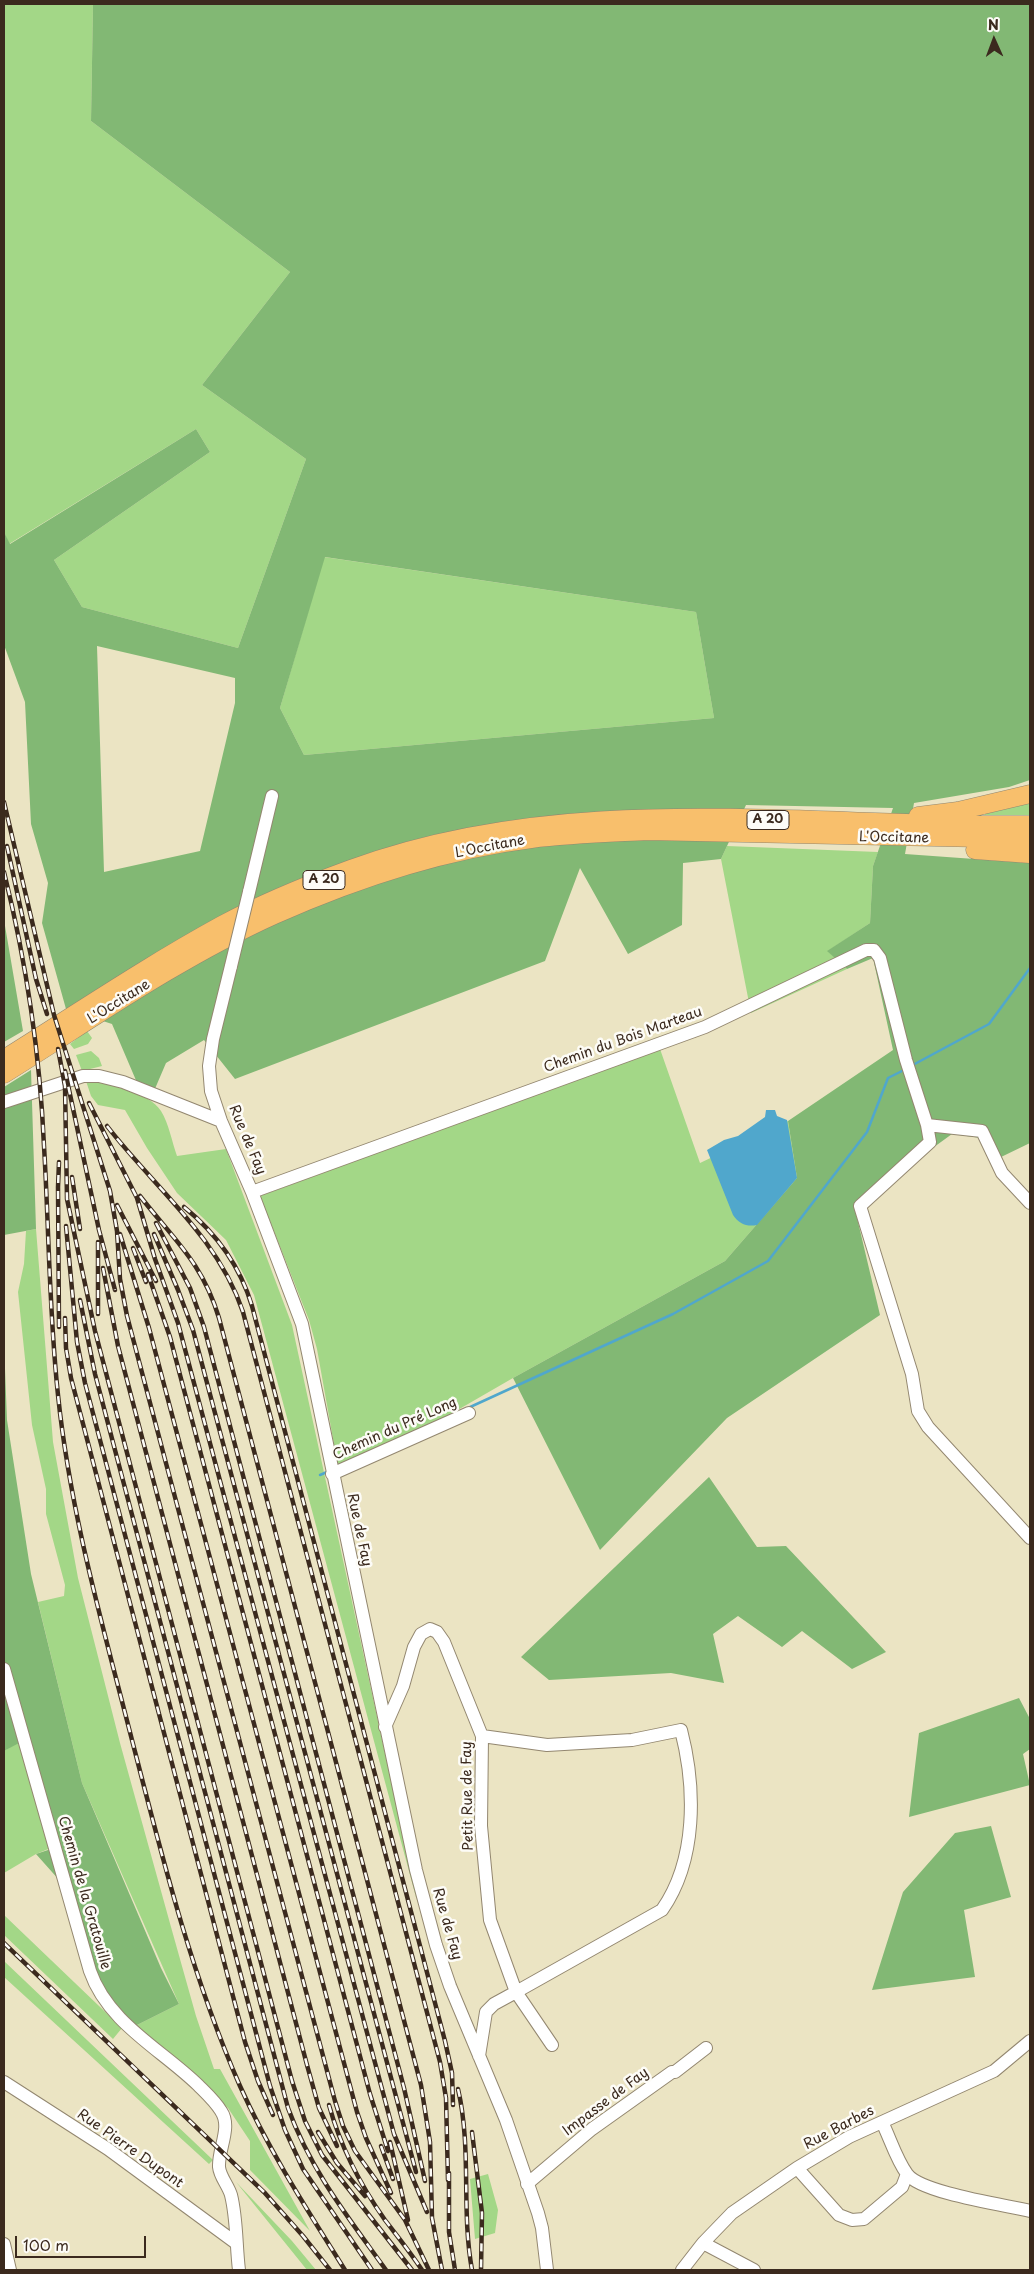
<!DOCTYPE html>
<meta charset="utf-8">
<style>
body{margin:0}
#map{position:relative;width:1034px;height:2274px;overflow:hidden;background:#ebe4c3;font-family:"Playpen Sans",sans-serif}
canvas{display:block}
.frame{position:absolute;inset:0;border:5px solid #3b2a1e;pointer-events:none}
.north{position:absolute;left:969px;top:15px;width:50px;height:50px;-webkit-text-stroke:4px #fdfcf7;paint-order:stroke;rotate:358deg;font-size:14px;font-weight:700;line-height:20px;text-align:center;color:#3b2a1e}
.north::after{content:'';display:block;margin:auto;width:18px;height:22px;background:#3b2a1e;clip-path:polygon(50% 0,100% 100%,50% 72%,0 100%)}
.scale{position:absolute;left:15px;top:2236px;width:131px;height:22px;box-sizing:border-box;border:2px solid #3b2a1e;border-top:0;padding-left:6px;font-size:15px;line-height:18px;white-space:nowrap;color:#3b2a1e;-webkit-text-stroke:4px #fdfcf7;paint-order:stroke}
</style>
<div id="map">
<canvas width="1034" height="2274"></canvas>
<div class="frame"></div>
<div class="north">N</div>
<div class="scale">100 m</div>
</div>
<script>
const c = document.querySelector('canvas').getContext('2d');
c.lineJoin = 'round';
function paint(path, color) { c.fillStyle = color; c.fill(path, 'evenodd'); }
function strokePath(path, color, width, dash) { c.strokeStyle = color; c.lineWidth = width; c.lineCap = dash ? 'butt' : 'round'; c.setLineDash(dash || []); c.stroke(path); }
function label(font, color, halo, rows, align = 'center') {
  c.font = font + ' "Playpen Sans",sans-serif'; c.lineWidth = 5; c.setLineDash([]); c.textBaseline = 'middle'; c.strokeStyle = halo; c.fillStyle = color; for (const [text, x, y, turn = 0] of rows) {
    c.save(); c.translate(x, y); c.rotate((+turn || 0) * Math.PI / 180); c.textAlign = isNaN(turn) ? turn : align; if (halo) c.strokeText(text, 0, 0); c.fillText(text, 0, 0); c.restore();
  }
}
const green = new Path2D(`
 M4,4H93L91,121L290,272L202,385L306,459L238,648L82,607L54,560L210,452L196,429L9,544L4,532Z
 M324,557L696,612L714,718L304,755L280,708Z
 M1030,796V815H984L991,810Z
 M727,846L878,852L873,866L870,923L828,951L847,969L751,1013L721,859Z
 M87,1031L92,1038L88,1044L74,1049L70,1044Z
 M660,1049L700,1163L788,1121L797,1178L725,1261L513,1378L340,1478L317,1349L309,1320L260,1196Z
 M91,1051L99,1058L102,1066L82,1071L76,1055Z
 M86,1081C107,1083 149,1092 161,1111C169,1124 172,1142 177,1156L226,1149L292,1325L417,1901L254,1295L226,1240L177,1193L147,1148L125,1110L98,1105L91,1096Z
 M36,1229L53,1442L78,1578L120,1743L171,1927L196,2016L214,2069H220L310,2231L250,2170V2141L228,2108L133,2027L179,2004L82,1783L38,1602L64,1596L65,1585L46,1514V1489L32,1425L18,1292L24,1264L26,1231Z
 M18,1742L51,1848L36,1854L4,1873V1751Z
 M4,1915L122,2028L113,2039L4,1935Z
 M4,1961L213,2160L209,2164L4,1977Z
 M488,2174L498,2210L495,2233L475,2239L470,2179Z
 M236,2182L292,2241L316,2270H307Z`);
const forest = new Path2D(`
 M93,4H1030V780L1009,787L914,803L905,854L1030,863V1143L999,1158L981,1138L952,1134L854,1205L880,1315L727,1418L600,1550L513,1378L725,1261L797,1178L788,1121L893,1050L873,958L847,969L827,951L870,923L873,866L893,808L746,805L721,859L683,863L682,925L628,954L580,868L545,961L235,1079L204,1040L166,1063L154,1091L138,1085L112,1024L66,1009L42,923L48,883L31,824L25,702L4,645V532L10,544L196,429L210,452L54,560L82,607L238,648L306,459L202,385L290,272L91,121ZM325,557L696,612L714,718L304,755L280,708ZM97,646L235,678V703L200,851L104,872Z
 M4,920L23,1031L4,1042Z
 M31,1070L36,1229L4,1235V1087Z
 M4,1343L7,1420L31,1574L82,1783L161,1968L179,2004L133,2027L94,1995L60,1881L36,1854L51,1849L19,1743L4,1751Z
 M709,1477L757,1547L786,1546L886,1652L852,1669L802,1631L782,1647L738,1616L713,1634L724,1683L671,1673L549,1680L521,1657Z
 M1019,1698L1030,1719V1749L1023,1754L1030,1785L909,1817L919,1733Z
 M991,1826L1011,1897L964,1910L975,1977L872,1990L903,1892L955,1833Z`);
const water = new Path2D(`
 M766,1110H775L777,1116L787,1120L797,1178L757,1225C747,1227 739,1224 733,1215L707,1150L724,1140L738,1136L765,1117Z`);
const stream = new Path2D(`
 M911,1066L989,1024L1030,968
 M468,1408L673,1314L768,1261L867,1132L888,1078L904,1070
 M320,1475L327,1472`);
const minor = new Path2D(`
 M249,892L272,796
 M231,966L213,1039L209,1066L211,1091L221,1121L252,1192L302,1324L416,1870L436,1945L450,1986L506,2120L538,2213L542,2228L547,2270
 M4,1102L83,1076H99L123,1082L221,1121
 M927,1125L982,1131L1002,1173L1030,1203
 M252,1192L705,1027L866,950H874L880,958L906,1060L927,1125L930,1142L860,1206L912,1374L918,1411L928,1427L1030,1538
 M332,1474L469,1413
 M4,1669L90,1971C108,2023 161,2049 198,2085C206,2093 215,2101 221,2111C232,2127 218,2149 219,2167C220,2177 228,2185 231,2195C237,2219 236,2246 239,2270
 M385,1727L403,1686L414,1647L421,1634L430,1629L437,1632L444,1642L482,1736L481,1826L490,1920L516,1992L494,2004L486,2012L479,2056
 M482,1736L547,1745L632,1740L681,1730C696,1788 697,1860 662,1910L516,1992L552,2045
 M4,2082L108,2149L236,2243
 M882,2122C890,2138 896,2159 907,2174C921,2193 1005,2205 1030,2211
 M797,2168L839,2215L852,2220L864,2219L902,2187L907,2174
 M527,2184L592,2129L672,2072H675L706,2048
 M703,2243L754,2270
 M4,2244L10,2270
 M682,2270L703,2243L732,2213L797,2168L849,2137L994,2071L1030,2041`);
const highway = new Path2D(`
 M918,816L958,811L1030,794
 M975,850L1030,854
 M4,1059C76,1014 147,966 222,925C263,903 307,885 351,869C569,789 804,827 1030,825
 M4,1074C92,1019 179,958 274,915C355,879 443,850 531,839C570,834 609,833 648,831L1030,839`);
const rail = new Path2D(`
 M4,802L54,1015L110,1191L117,1231L120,1279L127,1316L335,2101L343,2126L355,2151L405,2220L429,2270
 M7,846L36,979L47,1014
 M4,872C26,961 40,1055 44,1146C49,1229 49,1312 58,1395C69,1502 97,1605 124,1709C157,1836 187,1965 240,2086C269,2151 308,2211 345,2270
 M58,1049L65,1086L67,1199L95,1331L292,2081L305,2121L322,2155L412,2270
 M65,1071L99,1230L115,1290
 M89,1103L137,1198L155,1259L178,1323L394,2134L427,2212
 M107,1126C154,1187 218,1237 243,1312L440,2062L446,2098L448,2180
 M72,1177L80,1229
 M140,1196C174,1240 202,1262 219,1318L421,2085L430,2142L432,2218L442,2270
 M117,1205L156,1281
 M184,1207C216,1233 240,1266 252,1306L445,2041L452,2073L453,2105
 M156,1223L190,1288L204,1327L404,2088L425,2181
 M66,1226L77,1342L85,1383L270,2086L285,2130L303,2169L372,2270
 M120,1234L149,1328L357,2112L366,2138L391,2193
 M154,1234L178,1290L193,1330L416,2172
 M98,1242V1314
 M133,1248L146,1282
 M103,1268L118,1346L307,2065L319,2108L337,2146
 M148,1274L170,1337L370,2094L388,2151
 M80,1300L95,1374L288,2108C311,2171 348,2217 386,2270
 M65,1318L66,1348L71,1378L245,2042L258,2081L273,2115
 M59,1327L58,1187L59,1162
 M4,1943L264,2192L303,2236L330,2270
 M458,2089C472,2149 461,2210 472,2270
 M329,2105C340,2145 361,2186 385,2220C398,2237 411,2253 422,2270
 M318,2132L337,2163L365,2196
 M472,2132L482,2213L481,2270
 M390,2142L408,2220
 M381,2146L393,2179
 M449,2173V2232L455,2270`);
const minorBridge = new Path2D(`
 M231,966L249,892`);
const shields = [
 [768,820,42],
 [324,880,42]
];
const shieldNames = [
 ["A 20",768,820],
 ["A 20",324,880]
];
const streetNames = [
 ["L'Occitane",894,838,1],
 ["L'Occitane",490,847,-11],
 ["L'Occitane",119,1002,-32],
 ["Chemin du Bois Marteau",623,1040,-20],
 ["Rue de Fay",247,1140,67],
 ["Chemin du Pré Long",395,1429,-24],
 ["Rue de Fay",359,1530,78],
 ["Petit Rue de Fay",468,1796,-91],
 ["Chemin de la Gratouille",84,1893,74],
 ["Rue de Fay",447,1924,74],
 ["Impasse de Fay",606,2102,-37],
 ["Rue Barbes",839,2128,-28],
 ["Rue Pierre Dupont",130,2149,35]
];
paint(green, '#a3d787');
paint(forest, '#82b874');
paint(water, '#50a7cc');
strokePath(stream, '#50a7cc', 2.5);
strokePath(minor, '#938770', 14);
strokePath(highway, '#938770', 19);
strokePath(minor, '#fff', 12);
strokePath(highway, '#f8bf6c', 18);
strokePath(rail, '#3b2a1e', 4.5);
strokePath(rail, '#fdfcf7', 2.5, [8]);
strokePath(minorBridge, '#938770', 14, []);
strokePath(minorBridge, '#fff', 12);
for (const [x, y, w] of shields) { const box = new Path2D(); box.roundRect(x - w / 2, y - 9.5, w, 19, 4); c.fillStyle = '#fdfcf7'; c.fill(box); strokePath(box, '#3b2a1e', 1); }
label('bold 12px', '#3b2a1e', null, shieldNames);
label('14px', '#3b2a1e', '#fdfcf7', streetNames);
</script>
